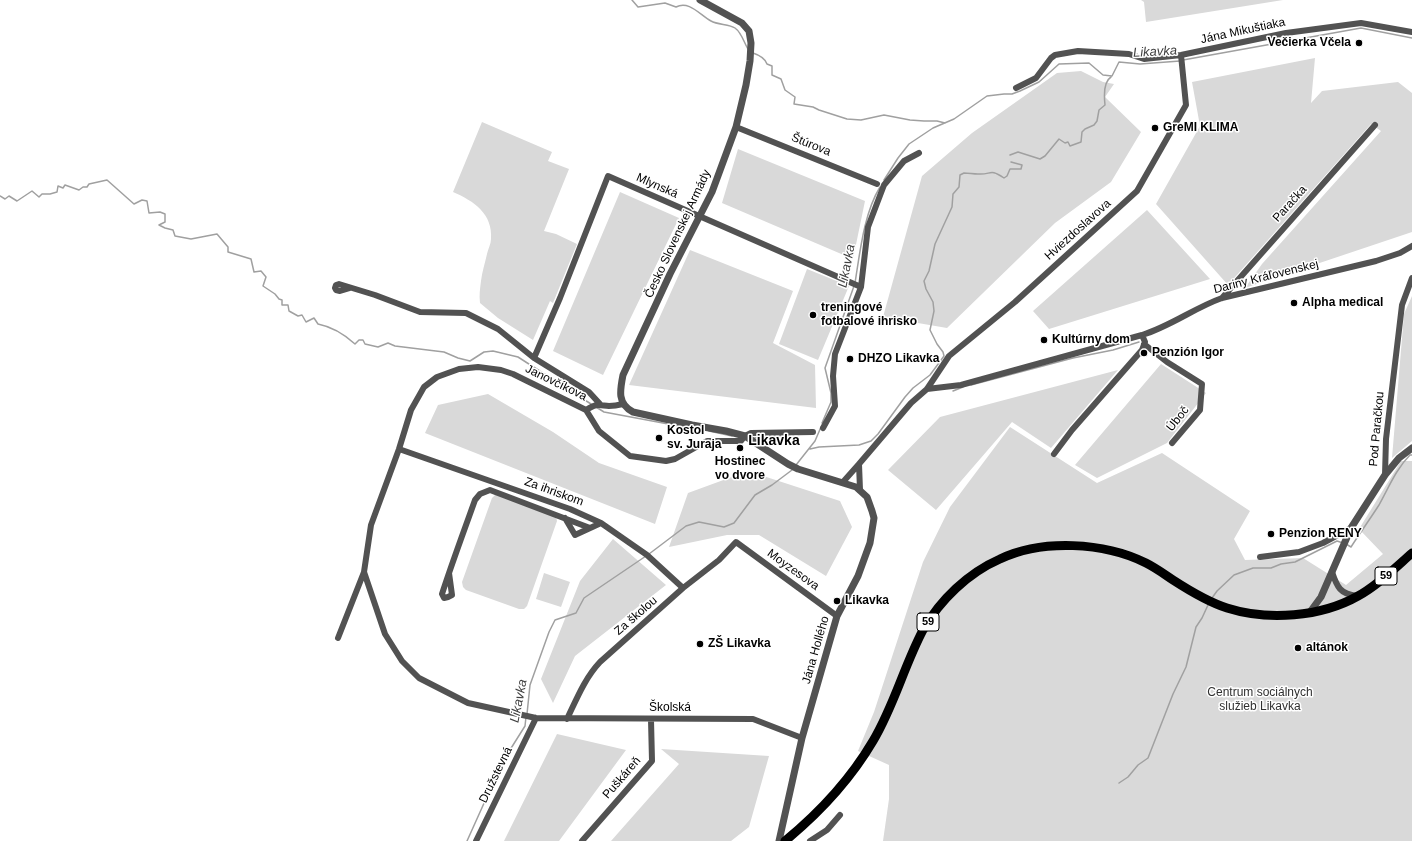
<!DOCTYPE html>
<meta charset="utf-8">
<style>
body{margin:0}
canvas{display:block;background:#fff}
</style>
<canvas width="1412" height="841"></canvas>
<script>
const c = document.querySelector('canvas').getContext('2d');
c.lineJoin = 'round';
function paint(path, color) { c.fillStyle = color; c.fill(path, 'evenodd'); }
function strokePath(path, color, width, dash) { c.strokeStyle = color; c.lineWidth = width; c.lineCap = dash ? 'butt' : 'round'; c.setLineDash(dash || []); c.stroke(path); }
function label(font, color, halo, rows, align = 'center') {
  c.font = font + ' Arial,sans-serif'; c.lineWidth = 3; c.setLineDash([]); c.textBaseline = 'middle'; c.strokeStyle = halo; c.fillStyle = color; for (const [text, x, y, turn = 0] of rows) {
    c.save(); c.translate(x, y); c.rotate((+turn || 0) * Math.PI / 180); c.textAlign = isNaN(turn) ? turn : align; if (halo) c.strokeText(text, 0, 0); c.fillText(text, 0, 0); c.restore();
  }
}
const green = new Path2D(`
 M1141,0H1283L1146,22L1144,2Z
 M1315,58L1311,103L1322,91L1398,82L1412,93V232L1245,288L1262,264L1381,131L1371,124L1228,285L1156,204L1200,126L1192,82Z
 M1081,71L1103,82L1114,84L1105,97L1141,132L1111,182L1055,223L947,328L883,317L922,176L972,133L1057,73Z
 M482,122L552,152L548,161L569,169L544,231L556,234L577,244L553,303L550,301L533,340L498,318L480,303C479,295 480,289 481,281C482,272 485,263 487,254C488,249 491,244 491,239C493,214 474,201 453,192Z
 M738,149L865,201L853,259L722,203Z
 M620,192L679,218L603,375L553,351Z
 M1147,210L1210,279L1049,329L1033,311Z
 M690,250L793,291L773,343L815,365L816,408L629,385Z
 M807,269L849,286L818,360L779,344Z
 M1412,296V441L1392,458L1404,314Z
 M1161,364L1206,393L1167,443L1097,478L1075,465Z
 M1118,370L1051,448L1012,422L936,510L888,470L940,417Z
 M488,394L553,432L599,463L667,487L655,524L425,433L438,405Z
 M1010,427L1097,483L1162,453L1250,511L1234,539L1245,560L1303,558L1346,585L1383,554L1359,529L1401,461H1412V841H883L889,799V765L858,751L874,712L923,562L950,507Z
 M748,471L840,501L852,527L826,576L759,535H727L669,547L688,493Z
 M499,494L556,517L557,521L527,606L524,609H519L466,590L463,587L462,582L492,498L495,495Z
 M613,539L666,585L575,656L553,703L541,679L580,581Z
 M544,573L570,582L561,607L536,599Z
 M557,734L626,750L559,841H504Z
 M661,749L769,756L749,827L731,841H611L679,764Z`);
const stream = new Path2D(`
 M632,0L638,7L665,3L676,7C689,0 700,15 711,21C718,25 729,24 735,28C742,33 744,43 748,49
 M753,53C759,55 765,58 767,64L772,66V75L781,79L785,90L795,97L794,104L813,107L819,110L847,119L861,120L884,115L910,120L924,121H937L945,123
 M1183,60L1361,28L1412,38
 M1010,155L1018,152L1040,159L1045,156L1059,139L1065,143L1068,142L1070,146L1081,142L1082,132L1085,129L1094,125L1097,121L1099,110L1105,105C1104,96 1103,82 1111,77
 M884,180L898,158L909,144L933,128L954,119L987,96L1004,94H1012L1020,91L1039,82L1059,64L1089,63L1103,75L1112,76L1119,62L1140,64L1180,61
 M0,196L5,199L9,196L17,201L32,191L39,197L42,194H50L57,192L58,186L63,188L65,185L79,190L83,187H87L89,184L107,180L134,204L142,200L147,201L149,213L160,212L165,214V222L159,225L165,228L173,230L175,236L191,239L217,234L228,247V252L251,259L254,272L261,271L266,277L263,286L275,294L279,299L282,300V305H288L289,311L298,316L302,315L306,322L314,318L318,324C333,327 344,334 355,344L359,340H363L365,344L378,347L388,343L395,346L444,352L458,358L470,361L484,352L493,351L518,357L591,404
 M855,283C860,252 864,213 880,187
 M971,385L1073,358L1113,350L1139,342
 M953,391L963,387
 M596,407L604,412L679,426
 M822,423L831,402V393L825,368L854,286
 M709,431L732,436
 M753,438L791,435
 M810,449L819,447L859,445L871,441L878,434L905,397L913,388L930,375L944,356L943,352L937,344L930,330L934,311L933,302L926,289L924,281L929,271L935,244L952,207L953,194L959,187L960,175L964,173C969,173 973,174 978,174C992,175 989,168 1004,178L1007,176L1010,169H1021L1022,165L1011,162
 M796,465L815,441L821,427
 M1346,544L1351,547C1360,533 1370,519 1379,505C1389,487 1396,469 1410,455H1412
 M649,554L686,526L699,522L724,527L734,523L755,495L772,485L792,470
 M1212,598L1217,591L1234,575L1253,568H1271L1281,564L1295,562L1337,541L1343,543
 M527,714L530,685L549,632L555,620L576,613L584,598L646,556
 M1119,783L1128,777L1138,765L1148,758L1173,694L1186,667L1196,627L1202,618L1208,605
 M467,841L503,761L525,726L526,717`);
const minor = new Path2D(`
 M1016,88L1036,78L1051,58L1055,55L1078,51L1129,54L1144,59L1181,55L1286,33L1361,23L1412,32
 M736,127L877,184
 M350,288L340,291L336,290L335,288L336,285L339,284L375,295L420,312L466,313L498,329L534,358
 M1222,298L1375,125
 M1144,344L1167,362L1202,384L1200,410L1172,443
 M927,389L961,385L1142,335C1171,326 1194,308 1222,298L1376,261L1400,253L1412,246
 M600,404L589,392L534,358L560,298L608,176L861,287L868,227L884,185L904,161L919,153
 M586,410L599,431L630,456L666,461L675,459L707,441H741L745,436L751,433L813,432
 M823,428L835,406L833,376L835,354L861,287
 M399,449L570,509L601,523L647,555L683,588
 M1054,454L1072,430L1142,350L1145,342L1142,335
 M1385,475L1386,439L1402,305L1412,278
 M843,482L859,464
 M860,490L859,464L911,403L927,389L949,356L1015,302L1137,191L1186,105L1181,55
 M565,518L575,535L601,523
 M1260,557L1299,552L1323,543L1351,528
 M364,572L385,634L402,661L419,678L468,703L536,718L753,719L802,738
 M1332,572C1337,587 1340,594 1357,596
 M449,573L452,595L448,597L444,598L442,594C452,563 464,531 475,500L480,494L490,490L590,528
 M338,638L364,572L371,525L399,449L411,410L424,387L437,377L459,369L478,367L501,370L513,374L586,410C597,403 598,405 609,406C614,406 619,405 623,404
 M567,719C577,698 585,678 600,662L683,588L719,560L736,542L837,616
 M476,841L536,718
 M582,841L652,761L651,720
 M810,841L827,830L840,815`);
const tertiary = new Path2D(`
 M700,0L742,23L749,31L751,43L750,61L746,85L736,127L712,192L670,274L623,375C620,390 617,404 633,412L692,425L726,431L745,436L788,464L798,469L856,487L867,497L872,511L874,518L870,543L858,576L837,616L802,738L779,841
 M1310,612L1321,597L1351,528L1385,475L1399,458L1412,448`);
const primary = new Path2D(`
 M785,841C819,813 850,780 873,741C894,706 904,666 923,630C940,600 968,573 1000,559C1042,539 1104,542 1146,563C1156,568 1164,574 1173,580C1190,591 1208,602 1227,608C1268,621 1321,617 1358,596C1378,585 1395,568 1412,553`);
const markers = [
 [1359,43,4,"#000"],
 [1155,128,4,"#000"],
 [1294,303,4,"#000"],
 [813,315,4,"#000"],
 [1044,340,4,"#000"],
 [1144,353,4,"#000"],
 [850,359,4,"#000"],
 [659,438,4,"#000"],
 [740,448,4,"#000"],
 [1271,534,4,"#000"],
 [837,601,4,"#000"],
 [700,644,4,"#000"],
 [1298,648,4,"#000"]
];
const shields = [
 [1386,576,22],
 [928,622,22]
];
const shieldNames = [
 ["59",1386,576],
 ["59",928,622]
];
const streetNames = [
 ["Jána Mikuštiaka",1243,31,-12],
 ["Štúrova",811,145,22],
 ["Mlynská",657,186,24],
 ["Paračka",1290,204,-48],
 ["Hviezdoslavova",1078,230,-42],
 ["Česko Slovenskej Armády",678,234,-65],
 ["Dariny Kráľovenskej",1266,277,-14],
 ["Janovčíkova",556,383,26],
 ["Úboč",1178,419,-51],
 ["Pod Paračkou",1377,429,-85],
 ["Za ihriskom",554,492,20],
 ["Moyzesova",793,570,36],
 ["Za školou",636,616,-41],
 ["Jána Hollého",816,650,-74],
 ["Školská",670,708],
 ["Družstevná",496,775,-64],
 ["Puškáreň",622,778,-49]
];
const poiNames = [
 ["Večierka Včela",1351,43,"right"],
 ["GreMI KLIMA",1163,128],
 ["Alpha medical",1302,303],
 ["treningové",821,308],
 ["fotbalové ihrisko",821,322],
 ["Kultúrny dom",1052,340],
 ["Penzión Igor",1152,353],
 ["DHZO Likavka",858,359],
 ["Kostol",667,431],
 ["sv. Juraja",667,445],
 ["Hostinec",740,462,"center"],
 ["vo dvore",740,476,"center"],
 ["Penzion RENY",1279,534],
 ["Likavka",845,601],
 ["ZŠ Likavka",708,644],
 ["altánok",1306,648]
];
const parkNames = [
 ["Centrum sociálnych",1260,693],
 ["služieb Likavka",1260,707]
];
const waterNames = [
 ["Likavka",1155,52,-3],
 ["Likavka",847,266,-79],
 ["Likavka",519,701,-79]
];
const quarterNames = [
 ["Likavka",774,441]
];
paint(green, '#d9d9d9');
strokePath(stream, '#a0a0a0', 1.5);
strokePath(minor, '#525252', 6);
strokePath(tertiary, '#525252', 7);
strokePath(primary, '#000', 9);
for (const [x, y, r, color] of markers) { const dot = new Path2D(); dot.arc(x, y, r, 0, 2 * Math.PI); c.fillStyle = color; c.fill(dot); strokePath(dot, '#fff', 1.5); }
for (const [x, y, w] of shields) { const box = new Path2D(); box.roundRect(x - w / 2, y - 9, w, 18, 3); c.fillStyle = '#fff'; c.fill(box); strokePath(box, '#000', 1); }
label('bold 11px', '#000', null, shieldNames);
label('12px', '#000', '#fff', streetNames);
label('bold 12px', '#000', '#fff', poiNames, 'left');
label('12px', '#303030', '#fff', parkNames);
label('italic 13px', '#414141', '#fff', waterNames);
label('bold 14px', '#000', '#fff', quarterNames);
</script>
